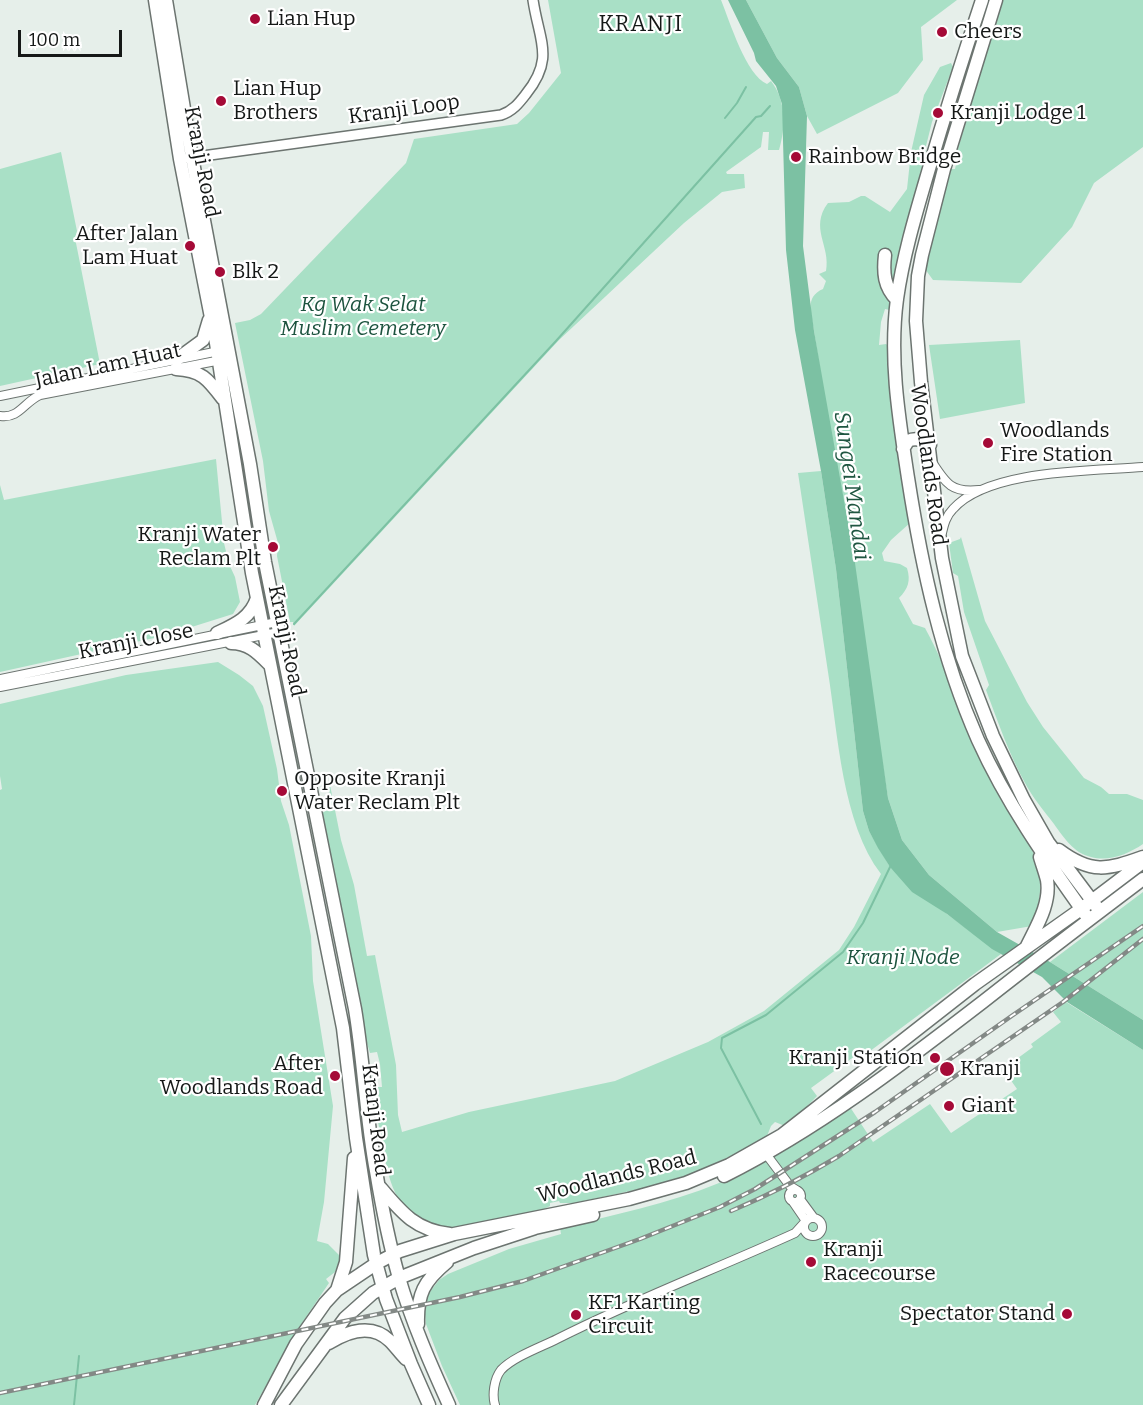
<!DOCTYPE html>
<style>
body{margin:0}
#map{position:relative;width:1143px;height:1405px;overflow:hidden;background:#e6efea;font-family:Bitter,serif}
canvas{display:block}
.scale{position:absolute;left:18px;top:30px;width:104px;height:27px;box-sizing:border-box;border:3px solid #151817;border-top:0;padding-left:8px;font-size:18px;line-height:21px;white-space:nowrap;color:#151817;-webkit-text-stroke:4px #fff;paint-order:stroke}
</style>
<div id="map">
<canvas width="1143" height="1405"></canvas>
<div class="scale">100 m</div>
</div>
<script>
const c = document.querySelector('canvas').getContext('2d');
c.lineJoin = 'round';
function paint(path, color) { c.fillStyle = color; c.fill(path, 'evenodd'); }
function strokePath(path, color, width, dash) { c.strokeStyle = color; c.lineWidth = width; c.lineCap = dash ? 'butt' : 'round'; c.setLineDash(dash || []); c.stroke(path); }
function label(font, color, halo, rows, align = 'center') {
  c.font = font + ' Bitter,serif'; c.lineWidth = 4.5; c.setLineDash([]); c.textBaseline = 'middle'; c.strokeStyle = halo; c.fillStyle = color; for (const [text, x, y, turn = 0] of rows) {
    c.save(); c.translate(x, y); c.rotate((+turn || 0) * Math.PI / 180); c.textAlign = isNaN(turn) ? turn : align; if (halo) c.strokeText(text, 0, 0); c.fillText(text, 0, 0); c.restore();
  }
}
const green = new Path2D(`
 M548,0H721C730,22 746,75 767,84L771,81C786,100 786,127 779,150H768L769,132H763L761,147L726,172L727,174H744L745,188L722,192L684,223L559,340L294,626L293,622H290L277,556L278,543L269,511L263,461L235,323L250,320L261,314L406,163L414,139L517,124L529,113L561,73Z
 M746,0H957L921,27L923,60L898,93L817,134L807,116L799,87L777,58Z
 M1003,0H1143V147L1094,183L1072,227L1021,283L933,280L925,269L933,232L951,169H955L957,160L955,159L993,28Z
 M951,63L953,67L932,122L925,150L929,153L894,311L885,309L881,322L879,345L886,344L891,348L911,522L891,540L882,553L884,561L900,564L907,568C911,581 908,589 899,598L913,624L925,628C955,682 969,742 999,796C1013,822 1037,846 1040,877C1042,893 1037,911 1032,926L997,932L929,875L902,840L888,798L814,331C812,314 804,297 823,289L826,281L819,274L826,271C831,246 809,228 828,203L849,202L861,196H865L890,212L907,189L911,152L924,95L940,67Z
 M61,152L77,231L75,238L100,364L0,386V169Z
 M1020,340L1025,403L940,419L929,345Z
 M216,459L224,543L229,564L235,577L240,602L233,614L163,636L0,672V485L4,500Z
 M821,471L836,569L863,811L869,831L890,867L947,914L1001,954L862,1057L859,1053L811,1088L817,1096L793,1121L785,1126L775,1122L771,1126L767,1136L737,1153L692,1174L644,1188L575,1203H560L559,1201L550,1203V1206L540,1211L456,1229C397,1227 389,1185 381,1137C378,1119 373,1105 374,1087H382L380,1064L377,1052L370,1053L366,1040L322,813L330,808L329,780L341,840L354,885L367,956L375,955L396,1065L398,1115L402,1132L469,1112L615,1081L708,1042L764,1011L839,950L854,927L881,874C842,823 838,734 828,672C818,606 808,539 798,473Z
 M961,537L985,621L1027,702L1043,727L1084,778L1101,787L1109,794H1127L1143,800V844C1128,854 1110,862 1091,857C1074,853 1064,838 1054,824C1044,811 1033,798 1025,783C1009,754 998,722 986,690L989,685L964,612L958,576L953,573L949,543L960,539Z
 M218,662L239,675L253,686L263,706L277,769L281,801L289,825L311,936L313,981L333,1106L324,1202L317,1241L328,1244L341,1257L335,1272L326,1279L329,1283L300,1326L255,1405H0V790L2,789L0,776V704L126,675Z
 M1143,892V1020L1050,962Z
 M1066,1002L1143,1050V1405H460L442,1366L426,1324L424,1305L426,1297L439,1280L448,1274L509,1249L561,1234L560,1228C613,1215 668,1204 719,1183C765,1164 807,1134 850,1107L873,1142L930,1104L951,1133L1017,1089L1003,1069L1033,1047L1031,1044L1061,1022L1053,1012Z`);
const water = new Path2D(`
 M728,0H746L777,58L799,87L807,116L803,246L814,331L855,563L888,798L902,840L929,875L997,932L1050,962L1143,1020V1050L1067,1002L1042,977L992,949L947,914L912,892L890,867L878,848L869,831L863,811L836,569L821,471L795,330L786,250L782,104L776,86L756,61L754,53Z`);
const stream = new Path2D(`
 M725,118L737,103L746,87
 M294,624L556,341L756,117L761,116L770,106
 M761,1124L721,1048L722,1038L766,1015L843,952L863,923L891,865
 M74,1405L79,1356`);
const minor = new Path2D(`
 M0,396L219,351
 M0,416C19,419 24,402 40,395L221,360
 M932,462C946,484 952,493 979,490
 M942,533C944,524 946,516 953,509C988,469 1093,471 1143,467
 M0,679L277,622
 M0,687L279,632
 M766,1154L790,1186L798,1191
 M789 1196a6 6 0 1 1 12 0a6 6 0 1 1-12 0Z
 M800,1199L814,1218
 M793,1202L806,1221
 M804 1227a9 9 0 1 1 18 0a9 9 0 1 1-18 0Z
 M495,1405C492,1395 494,1379 501,1370C513,1357 541,1347 557,1339C634,1300 716,1269 795,1233L804,1223`);
const tertiary = new Path2D(`
 M188,158L501,115C513,111 519,103 526,94C555,58 539,41 533,0`);
const primary = new Path2D(`
 M155,0L180,159L216,343L252,573L343,1028L356,1138L374,1255L386,1299L411,1364L429,1405
 M166,0L192,157L250,464L265,562L355,1009C364,1063 366,1118 376,1171C382,1207 389,1243 399,1278C412,1322 430,1363 449,1405
 M982,0C963,57 945,114 928,172C916,213 903,256 897,299C889,359 899,419 908,478C922,568 941,656 978,740C1006,802 1045,858 1085,914
 M996,0L944,169L922,255L918,276L916,321L921,382L942,558L962,656L993,736L1024,800L1048,842L1096,906
 M885,255C883,273 884,287 897,300
 M177,359L203,340L209,320
 M176,369C201,370 208,379 223,399
 M903,449L908,441C916,437 923,440 930,445
 M217,633C234,625 251,618 257,598
 M231,643C249,643 258,653 270,665
 M1059,850C1091,874 1107,870 1143,857
 M1026,948C1036,927 1051,904 1047,880C1045,872 1042,864 1040,857
 M724,1176C818,1129 901,1065 984,1001C1036,960 1090,919 1143,879
 M380,1187C401,1212 415,1230 450,1234
 M337,1290L346,1262L354,1158
 M418,1324C417,1294 424,1281 447,1262
 M329,1343C348,1331 372,1323 390,1341C396,1347 400,1353 406,1359
 M264,1405L296,1344L325,1303L337,1290L377,1263L400,1251L454,1234L629,1199L686,1183L729,1165L782,1135L975,984L1081,909L1143,862
 M281,1405L345,1318L373,1293L399,1278L474,1248L535,1228L593,1215`);
const rail = new Path2D(`
 M731,1211C769,1195 804,1177 839,1156L1063,1002L1143,939
 M0,1393L460,1297L523,1281L640,1239L720,1207L755,1189L875,1112L1013,1015L1143,926`);
const markers = [
 [255,19,6,"#a50a37"],
 [942,32,6,"#a50a37"],
 [221,101,6,"#a50a37"],
 [938,113,6,"#a50a37"],
 [796,157,6,"#a50a37"],
 [190,246,6,"#a50a37"],
 [220,272,6,"#a50a37"],
 [988,443,6,"#a50a37"],
 [273,547,6,"#a50a37"],
 [282,791,6,"#a50a37"],
 [935,1058,6,"#a50a37"],
 [947,1069,8,"#a50a37"],
 [335,1076,6,"#a50a37"],
 [949,1106,6,"#a50a37"],
 [811,1262,6,"#a50a37"],
 [1067,1314,6,"#a50a37"],
 [576,1315,6,"#a50a37"]
];
const poiNames = [
 ["Lian Hup",267,19],
 ["Cheers",954,32],
 ["Lian Hup",233,89],
 ["Brothers",233,113],
 ["Kranji Lodge 1",950,113],
 ["Rainbow Bridge",808,157],
 ["After Jalan",178,234,"right"],
 ["Lam Huat",178,258,"right"],
 ["Blk 2",232,272],
 ["Woodlands",1000,431],
 ["Fire Station",1000,455],
 ["Kranji Water",261,535,"right"],
 ["Reclam Plt",261,559,"right"],
 ["Opposite Kranji",294,779],
 ["Water Reclam Plt",294,803],
 ["Kranji Station",923,1058,"right"],
 ["After",323,1064,"right"],
 ["Woodlands Road",323,1088,"right"],
 ["Kranji",960,1069],
 ["Giant",961,1106],
 ["Kranji",823,1250],
 ["Racecourse",823,1274],
 ["KF1 Karting",588,1303],
 ["Circuit",588,1327],
 ["Spectator Stand",1055,1314,"right"]
];
const streetNames = [
 ["Kranji Loop",404,110,-8],
 ["Kranji Road",201,162,79],
 ["Jalan Lam Huat",108,366,-12],
 ["Woodlands Road",928,465,82],
 ["Kranji Road",286,641,78],
 ["Kranji Close",136,642,-11],
 ["Kranji Road",375,1120,83],
 ["Woodlands Road",617,1177,-14]
];
const parkNames = [
 ["Kg Wak Selat",363,305],
 ["Muslim Cemetery",363,329],
 ["Kranji Node",903,958]
];
const neighbourhoodNames = [
 ["KRANJI",641,25]
];
const waterNames = [
 ["Sungei Mandai",851,486,82]
];
paint(green, '#a9e0c6');
paint(water, '#7cc1a3');
strokePath(stream, '#7cc1a3', 2);
strokePath(minor, '#6c7470', 10);
strokePath(tertiary, '#6c7470', 12);
strokePath(primary, '#6c7470', 15);
strokePath(minor, '#fff', 8);
strokePath(tertiary, '#fff', 9);
strokePath(primary, '#fff', 12);
strokePath(rail, '#838986', 4.5);
strokePath(rail, '#fff', 2, [7]);
for (const [x, y, r, color] of markers) { const dot = new Path2D(); dot.arc(x, y, r, 0, 2 * Math.PI); c.fillStyle = color; c.fill(dot); strokePath(dot, '#fff', 2); }
label('21px', '#151817', '#fff', poiNames, 'left');
label('21px', '#151817', '#fff', streetNames);
label('italic 21px', '#1c533e', '#fff', parkNames);
c.letterSpacing = '1.5px';
label('22px', '#151817', '#fff', neighbourhoodNames);
c.letterSpacing = '0px';
label('italic 22px', '#1f5641', '#fff', waterNames);
</script>
